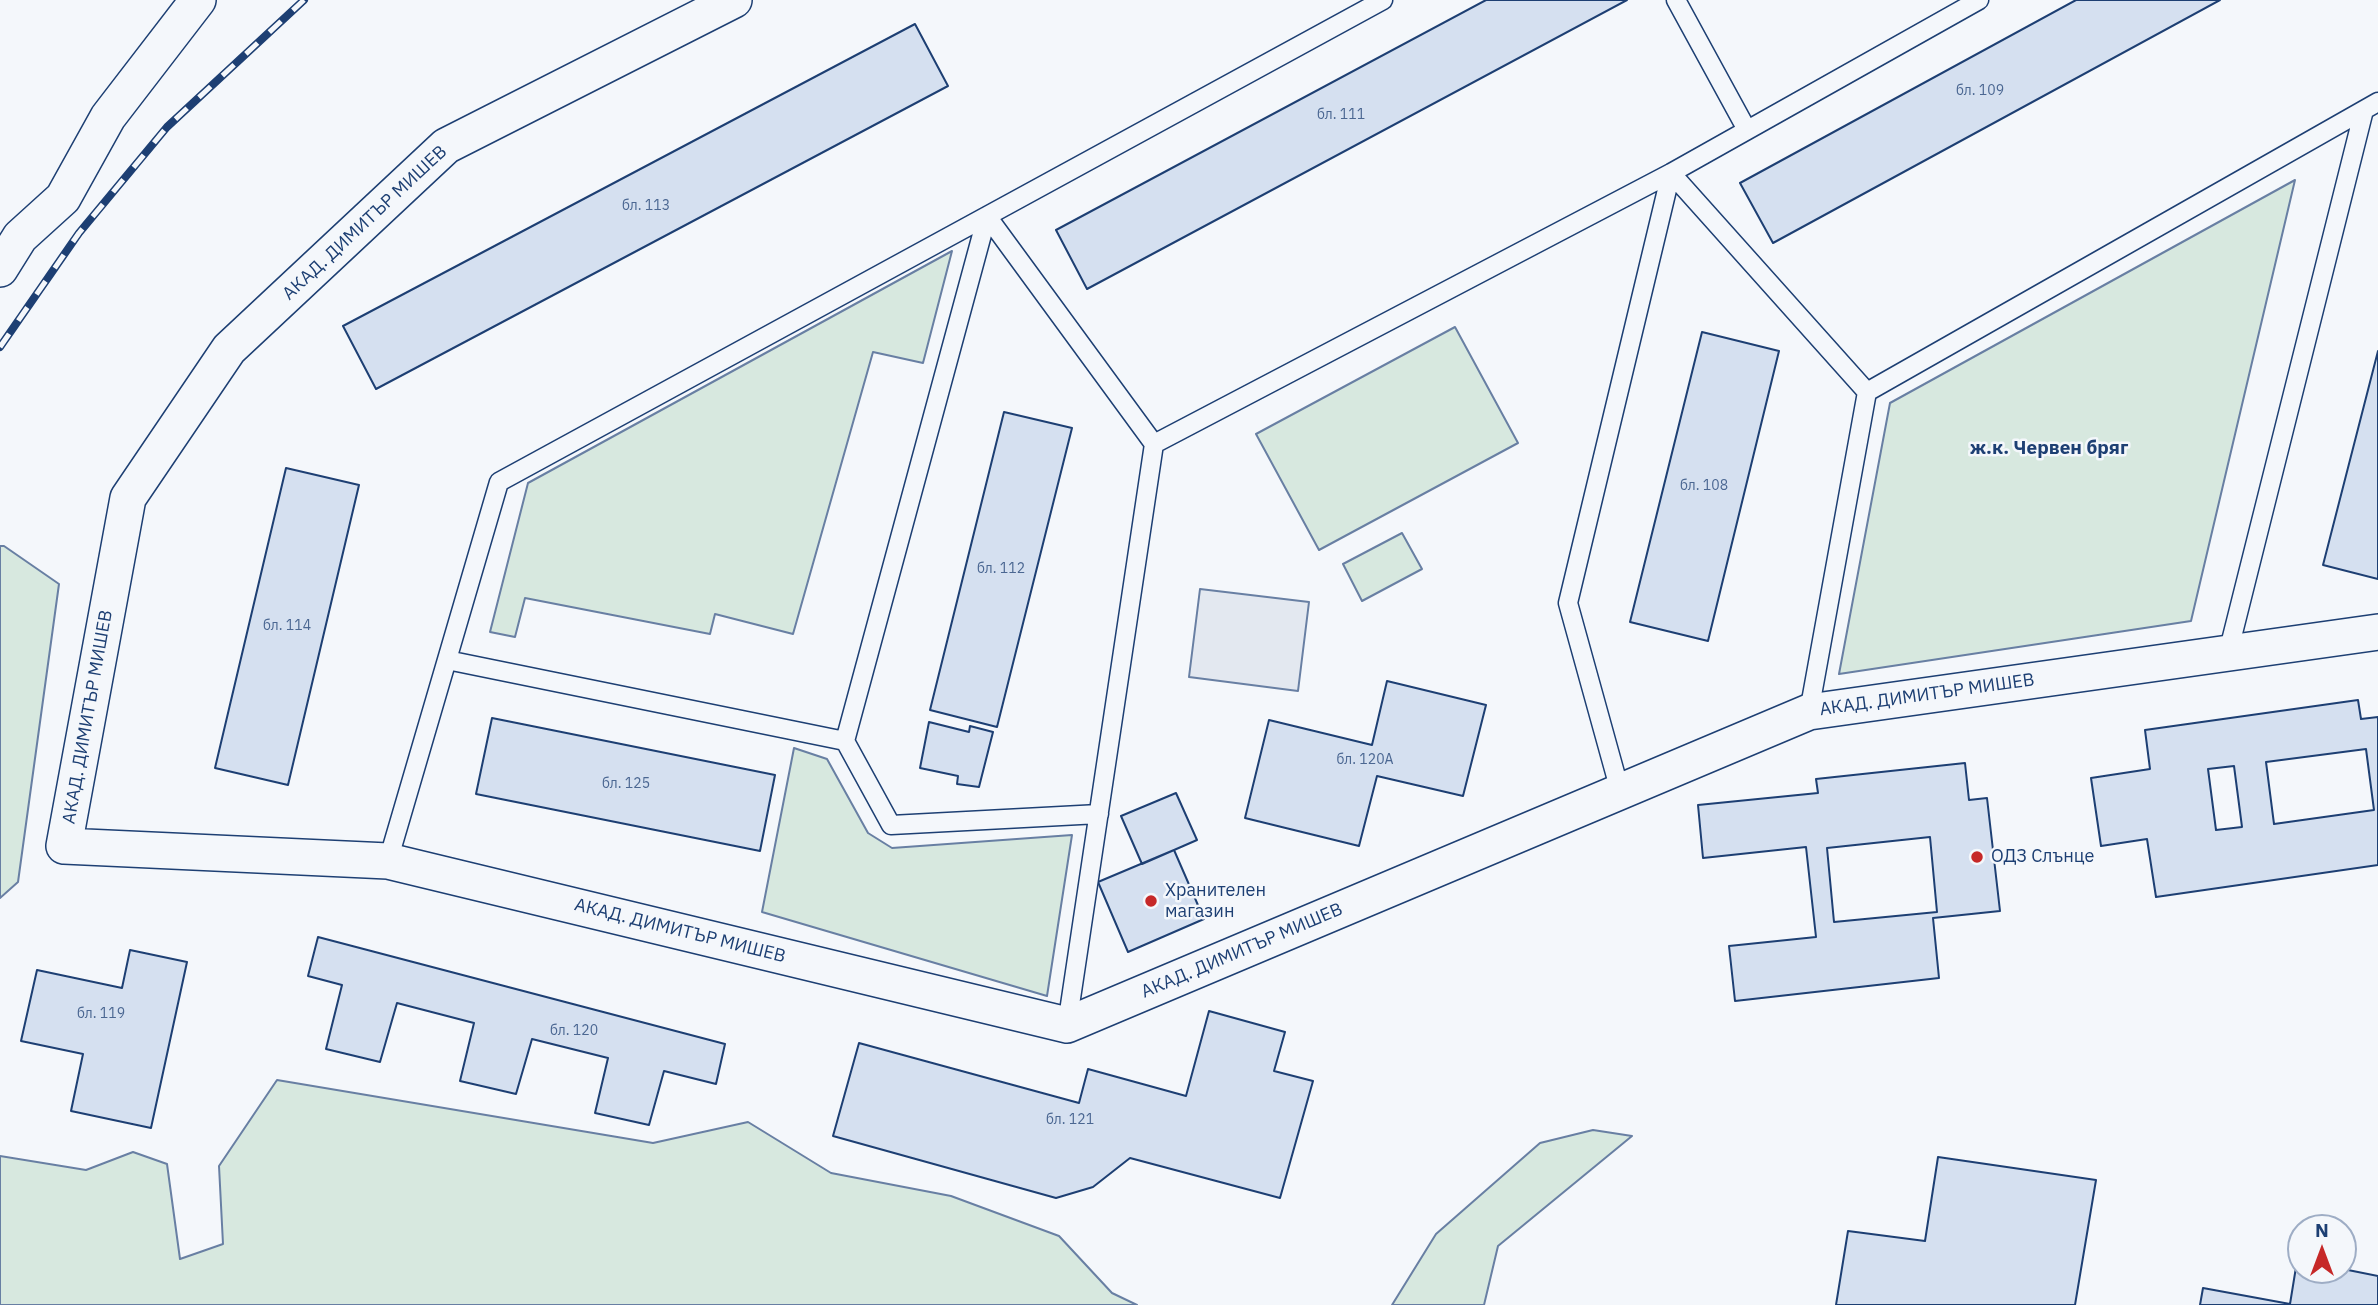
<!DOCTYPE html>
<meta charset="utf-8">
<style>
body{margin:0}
#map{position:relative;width:2378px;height:1305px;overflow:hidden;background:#f4f7fb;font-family:"IBM Plex Sans",sans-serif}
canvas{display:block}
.north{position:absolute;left:2287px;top:1214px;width:70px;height:70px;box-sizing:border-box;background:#f4f7fb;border:2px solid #9eadc5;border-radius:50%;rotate:0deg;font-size:19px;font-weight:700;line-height:28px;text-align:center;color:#1d3f73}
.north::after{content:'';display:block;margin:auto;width:24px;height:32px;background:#c62828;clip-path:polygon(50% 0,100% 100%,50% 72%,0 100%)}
</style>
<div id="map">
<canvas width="2378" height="1305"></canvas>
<div class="north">N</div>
</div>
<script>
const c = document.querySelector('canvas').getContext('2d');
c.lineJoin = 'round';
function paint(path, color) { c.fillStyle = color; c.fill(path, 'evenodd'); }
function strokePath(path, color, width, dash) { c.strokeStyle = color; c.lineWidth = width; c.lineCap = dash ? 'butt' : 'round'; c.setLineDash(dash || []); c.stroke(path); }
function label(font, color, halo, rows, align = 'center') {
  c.font = font + ' "IBM Plex Sans",sans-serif'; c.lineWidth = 5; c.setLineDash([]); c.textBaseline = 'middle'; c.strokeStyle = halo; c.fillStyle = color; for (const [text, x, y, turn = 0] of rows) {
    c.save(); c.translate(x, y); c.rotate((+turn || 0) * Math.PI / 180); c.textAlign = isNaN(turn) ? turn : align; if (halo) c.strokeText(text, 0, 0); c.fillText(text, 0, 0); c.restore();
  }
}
const green = new Path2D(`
 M2295,180L2191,621L1839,674L1890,403Z
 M952,251L923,363L873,352L793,634L715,614L710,634L525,598L515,637L490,632L528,483Z
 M1455,327L1518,443L1319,550L1256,434Z
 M1402,533L1422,569L1362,601L1343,564Z
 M0,546H4L59,584L18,882L0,898Z
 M794,748L827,759L868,833L892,848L1072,835L1047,996L762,912Z
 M277,1080L653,1143L748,1122L831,1173L951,1196L1059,1236L1112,1293L1137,1305H0V1156L86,1170L133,1152L167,1164L180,1259L223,1244L219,1166Z
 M1593,1130L1632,1136L1498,1246L1484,1305H1392L1436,1234L1540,1143Z`);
const parking = new Path2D(`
 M1200,589L1309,602L1298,691L1189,677Z`);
const building = new Path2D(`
 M1486,0H1627L1087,289L1056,230Z
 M2076,0H2220L1773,243L1740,183Z
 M915,24L948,86L376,389L343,326Z
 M1702,332L1779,351L1708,641L1630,622Z
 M2378,351V579L2323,565Z
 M1004,412L1072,428L997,727L930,710Z
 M286,468L359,485L288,785L215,768Z
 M1387,681L1486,705L1463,796L1377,776L1359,846L1245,818L1269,720L1372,745Z
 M2358,700L2361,719L2378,717V865L2156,897L2147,839L2101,846L2091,778L2150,769L2145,730ZM2366,749L2374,810L2274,824L2266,762ZM2234,766L2242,827L2216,830L2208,769Z
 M492,718L775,775L760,851L476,794Z
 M929,722L969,732L970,726L993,732L979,787L957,784L958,776L920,768Z
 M1965,763L1969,800L1987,798L2000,911L1933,918L1939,978L1735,1001L1729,946L1816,937L1806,847L1703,858L1698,805L1818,793L1816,779ZM1930,837L1937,912L1834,922L1827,848Z
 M1176,793L1197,840L1142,864L1121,816Z
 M1174,850L1204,919L1128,952L1098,882Z
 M318,937L725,1044L716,1084L664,1071L649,1125L595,1113L608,1058L532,1039L516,1094L460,1081L474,1023L397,1003L380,1062L326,1049L342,985L308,976Z
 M130,950L187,962L151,1128L71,1111L83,1054L21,1041L37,970L122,988Z
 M1209,1011L1285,1032L1274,1071L1313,1081L1280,1198L1130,1158L1093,1187L1056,1198L833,1136L859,1043L1079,1103L1088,1069L1186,1096Z
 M1938,1157L2096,1180L2075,1305H1836L1848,1231L1925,1241Z
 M2297,1261L2301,1262V1270L2343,1269L2378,1276V1305H2200L2203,1288L2290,1304Z`);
const service = new Path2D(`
 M1676,0L1747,130
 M1671,173L1867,392
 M1154,444L1671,173L1979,0
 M2228,653L2364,110
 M447,660L845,741
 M1809,712L1867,392L2378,102
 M1620,791L1568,603L1671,173
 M1099,814L891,825L845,741L987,216L1383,0
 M388,861L499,482L987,216L1154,444L1067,1025`);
const minor = new Path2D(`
 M734,0L446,146L229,349L128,498L64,846L388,861L1067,1025L1809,712L2378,632
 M0,269L20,237L63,198L108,117L198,0`);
const rail = new Path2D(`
 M0,347L79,233L167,127L304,0`);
const markers = [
 [1977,857,7,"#c62828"],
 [1151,901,7,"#c62828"]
];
const numberNames = [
 ["бл. 109",1980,91],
 ["бл. 111",1341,115],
 ["бл. 113",646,206],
 ["бл. 108",1704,486],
 ["бл. 112",1001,569],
 ["бл. 114",287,626],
 ["бл. 120А",1365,760],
 ["бл. 125",626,784],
 ["бл. 119",101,1014],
 ["бл. 120",574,1031],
 ["бл. 121",1070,1120]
];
const streetNames = [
 ["АКАД. ДИМИТЪР МИШЕВ",365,223,-43],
 ["АКАД. ДИМИТЪР МИШЕВ",1927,695,-8],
 ["АКАД. ДИМИТЪР МИШЕВ",88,717,-80],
 ["АКАД. ДИМИТЪР МИШЕВ",680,931,14],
 ["АКАД. ДИМИТЪР МИШЕВ",1242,951,-23]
];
const poiNames = [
 ["ОДЗ Слънце",1991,857],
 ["Хранителен",1165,891],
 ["магазин",1165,912]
];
const neighbourhoodNames = [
 ["ж.к. Червен бряг",2049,449]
];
paint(green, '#d7e8df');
strokePath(green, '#687fa3', 2);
paint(parking, '#e3e8f0');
strokePath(parking, '#687fa3', 2);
paint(building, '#d5e0f0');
strokePath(building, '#1d3f73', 2);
strokePath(service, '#1d3f73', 21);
strokePath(minor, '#1d3f73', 38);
strokePath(service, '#f4f7fb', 18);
strokePath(minor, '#f4f7fb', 35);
strokePath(rail, '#1d3f73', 8);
strokePath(rail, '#f4f7fb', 5, [16]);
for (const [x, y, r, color] of markers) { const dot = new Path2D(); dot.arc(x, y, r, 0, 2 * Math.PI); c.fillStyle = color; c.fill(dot); strokePath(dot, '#f4f7fb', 2.5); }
label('14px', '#4b6792', null, numberNames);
label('18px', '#1d3f73', '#f4f7fb', streetNames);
label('18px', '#1d3f73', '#f4f7fb', poiNames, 'left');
label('bold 19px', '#1d3f73', '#f4f7fb', neighbourhoodNames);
</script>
